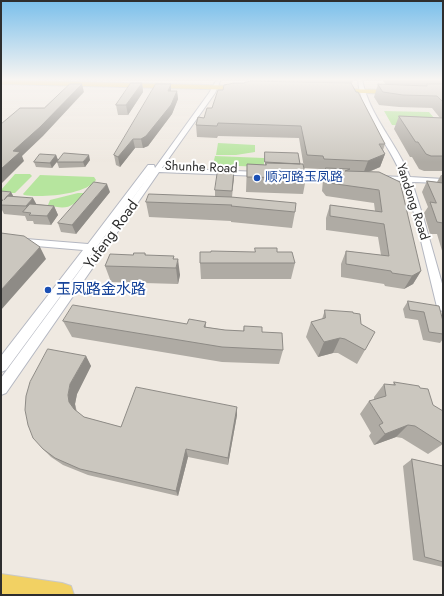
<!DOCTYPE html>
<meta charset="utf-8">
<style>
body{margin:0}
#map{position:relative;width:444px;height:596px;overflow:hidden;background:#efe9e1;font-family:Jost,sans-serif}
canvas{display:block}
.frame{position:absolute;inset:0;border:2px solid #2e2e2e;pointer-events:none}
</style>
<div id="map">
<canvas width="444" height="596"></canvas>
<div class="frame"></div>
</div>
<script>
const c = document.querySelector('canvas').getContext('2d');
c.lineJoin = 'round';
function paint(path, color) { c.fillStyle = color; c.fill(path, 'evenodd'); }
function strokePath(path, color, width, dash) { c.strokeStyle = color; c.lineWidth = width; c.lineCap = dash ? 'butt' : 'round'; c.setLineDash(dash || []); c.stroke(path); }
function label(font, color, halo, rows, align = 'center') {
  c.font = font + ' Jost,"Noto Sans SC",sans-serif'; c.lineWidth = 4; c.setLineDash([]); c.textBaseline = 'middle'; c.strokeStyle = halo; c.fillStyle = color; for (const [text, x, y, turn = 0] of rows) {
    c.save(); c.translate(x, y); c.rotate((+turn || 0) * Math.PI / 180); c.textAlign = isNaN(turn) ? turn : align; if (halo) c.strokeText(text, 0, 0); c.fillText(text, 0, 0); c.restore();
  }
}
const green = new Path2D(`
 M384,111L429,112L441,126L392,125Z
 M218,143L255,145V152L236,155H216Z
 M215,156L264,158V167L213,165Z
 M15,174H30L32,176L15,193H1V190Z
 M40,175L94,177L96,180C86,195 40,198 24,195L23,194Z
 M78,193H84C73,208 66,210 48,205L50,200Z`);
const minor = new Path2D(`
 M9,79H15L6,82V80Z
 M217,79H221L215,93L162,168L260,172L264,174L260,176L159,172L6,393L1,395V378L152,172L6,370L1,372V356L83,250L1,243V237L88,244L148,165H154L155,168L209,93Z
 M358,79H362C369,116 397,143 410,177L443,179V183L412,182L424,220L443,287V311L439,310L437,307L416,220L404,181L379,180L375,178L379,176L402,177C390,144 360,115 358,79Z
 M289,173L338,175L342,177L338,179L292,177L288,175Z`);
const major = new Path2D(`
 M1,80L243,86L246,88L243,90L1,84Z
 M337,89L394,90L397,92L394,94L335,92L334,91Z
 M1,574L62,583L71,586L74,595H1Z`);
const wall = new Path2D(`
 M250,79H353L352,83H351L385,144L383,150L385,154L380,167L369,172L421,271L413,284L404,289L385,286L384,284L341,277V264L346,251L381,255L378,237L326,230V218L330,205L375,211L374,203L326,196L322,191L323,180L325,173L321,172L320,169L304,168L299,138L218,136L217,138L197,137L196,125L204,118L212,108L223,90L250,81Z
 M382,79H443V171H424L419,169L412,157H410L394,129L399,116L440,118L432,108L399,107L379,105L374,97L378,84L386,85Z
 M142,83L143,92L128,115H118L116,105Z
 M171,91H177L178,99L172,114L148,146L143,148H135L120,167L116,165L114,155Z
 M265,152L300,164L306,178L303,194L246,192L247,164L265,165Z
 M56,155L58,160H90L85,167L59,168L57,162L52,168L36,167L34,162Z
 M441,175H443V254L437,234H430L424,213L428,207L422,192L427,181L437,182Z
 M234,177L232,197L295,212L292,228L231,222V221L149,217L146,202L215,197V190Z
 M1,191L13,197L36,204L54,206L58,215L51,225L34,224L33,221H27L25,216L4,214L2,210L1,209Z
 M110,192L76,234L61,232L58,223Z
 M255,248L277,252L295,263L291,279H201L200,263L255,252Z
 M145,253L146,255L174,259L180,275L178,284L111,282L105,266L133,255Z
 M408,301L443,321V339L440,343L423,340L418,320L405,318L403,309Z
 M325,310L365,350L357,364L338,353H333L318,357L306,337L311,322L322,319Z
 M63,321L187,324L206,322V327L225,330L243,331L244,326L262,332L283,350L279,364L222,362L72,337Z
 M86,356L91,366L77,394L75,404L77,412L84,417L121,427L237,407V415L228,465L188,457L178,496L88,475L63,465L51,457L43,449Z
 M394,382L420,388L443,444L428,454L402,438L396,437L374,445L369,436L371,433L360,414L369,401L374,400V397L384,384L393,385Z
 M412,459L443,466V567L413,560L403,466Z`);
const shadedWall = new Path2D(`
 M142,83L143,92L128,115L126,105Z
 M82,84L84,92L43,136L22,156L24,161L1,184V169L13,151Z
 M171,84V93L168,91Z
 M177,91L178,99L172,114L148,146L143,148L141,139Z
 M133,139L135,148L120,167L118,157Z
 M385,154L380,167L363,174L368,161Z
 M56,155L58,160L52,168L50,163Z
 M89,155L90,160L85,167L83,162Z
 M234,170V177L231,198L232,191Z
 M107,184L110,192L76,234L72,225Z
 M11,192L16,201L4,200Z
 M33,198L38,207L31,213H30L26,206Z
 M54,206L58,215L51,225L47,216Z
 M40,247L46,259L1,310V290Z
 M178,259L180,275L178,284L176,268Z
 M421,271L413,284L404,289L412,276Z
 M340,338L333,353L318,357L324,342Z
 M86,356L91,366L77,394L75,404L76,411L81,418L74,409L69,402L68,395L70,384Z
 M237,407V415L228,465V458Z
 M408,425L396,437L374,445L385,434Z
 M186,449L188,457L178,496L176,491Z`);
const building = new Path2D(`
 M250,81L351,83L356,92H358L385,144H379L385,154L368,161L324,159L323,156L307,155L301,126L218,123L217,126L196,125L198,117L204,118L207,108H212L218,90H223L224,85L234,83H243Z
 M131,83H142L126,105H116Z
 M70,84H82L40,127L13,151L20,152L1,169V124L20,108H44Z
 M156,84H171L168,91H177L171,105L146,136L141,139H133L118,157L114,155Z
 M378,84L427,86V84H443V102L437,96L403,95L383,92Z
 M399,116L443,118V156H431L426,154L418,142H416Z
 M265,152L298,153L300,164L265,162Z
 M64,153L89,155L83,162H57Z
 M40,154L56,155L50,163L34,162Z
 M266,163L303,164L306,178L247,177V164L266,165Z
 M326,168L350,169L345,171L379,172L400,182L421,271L412,276L392,273L391,271L346,264V251L389,256L384,224L330,216V205L382,212L379,190L329,183L326,179Z
 M218,170H234L232,191L215,190Z
 M427,181L443,183V223L437,222L430,202L436,203Z
 M94,182L107,184L72,225L58,223Z
 M1,191L11,192L4,200L7,196L33,198L26,206L1,205V202L3,200H1Z
 M149,194L231,197L296,203L295,212L231,206L232,205L146,202Z
 M30,204L54,206L47,216L29,215L31,213L23,212Z
 M1,233L24,236L40,247L1,290Z
 M255,248H277V252H292L295,263H200V252H211V251L255,252Z
 M134,253H145V255L174,256L173,259H178L176,268L105,266L110,254L133,255Z
 M408,301L439,306L443,321V334L429,332L424,312L410,310Z
 M73,305L187,324L189,319L206,322L204,327L225,330L244,331V326L262,327V332L282,333L283,350L222,347L63,321Z
 M325,310L353,312V313L360,314L361,324L375,332L365,350L345,339L340,338L324,342L311,322L325,318Z
 M48,349L86,356L70,384L68,395L69,402L74,409L84,417L121,427L136,387L237,407L228,458L186,449L176,491L80,469L55,458L43,449L33,438L28,425L25,410L26,396L30,382Z
 M394,382L419,386L420,388L428,389L433,405L443,411V444L415,426L408,425L385,434L379,425L383,423L369,401L386,396L384,384L395,385Z
 M412,459L443,466V562L425,557Z`);
const markers = [
 [257,178,4,"#1a4fb4"],
 [48,290,4,"#1a4fb4"]
];
const farStreetnames = [
 ["Shunhe Road",201,168,2],
 ["Yandong Road",412,202,72]
];
const farTransitnames = [
 ["顺河路玉凤路",265,178]
];
const streetNames = [
 ["Yufeng Road",112,235,-54]
];
const transitNames = [
 ["玉凤路金水路",56,290]
];
paint(green, '#b6e59e');
strokePath(minor, '#b4b7c1', 2);
strokePath(major, '#c9c9c9', 2);
paint(minor, '#fff');
paint(major, '#f2d163');
paint(wall, '#afaba4');
paint(shadedWall, '#8e8b86');
paint(building, '#cbc7bf');
strokePath(building, '#8e8b86', 1);
const sky = c.createLinearGradient(0, 0, 0, 162);
sky.addColorStop(0, '#7abfeb');
sky.addColorStop(0.49, '#f8f5f2');
sky.addColorStop(1, '#f8f5f200');
c.fillStyle = sky;
c.fillRect(0, 0, 444, 162);
for (const [x, y, r, color] of markers) { const dot = new Path2D(); dot.arc(x, y, r, 0, 2 * Math.PI); c.fillStyle = color; c.fill(dot); strokePath(dot, '#fff', 1.5); }
label('13px', '#2e2e2e', '#fff', farStreetnames);
label('13px', '#164399', '#fff', farTransitnames, 'left');
label('15px', '#2e2e2e', '#fff', streetNames);
label('15px', '#164399', '#fff', transitNames, 'left');
</script>
